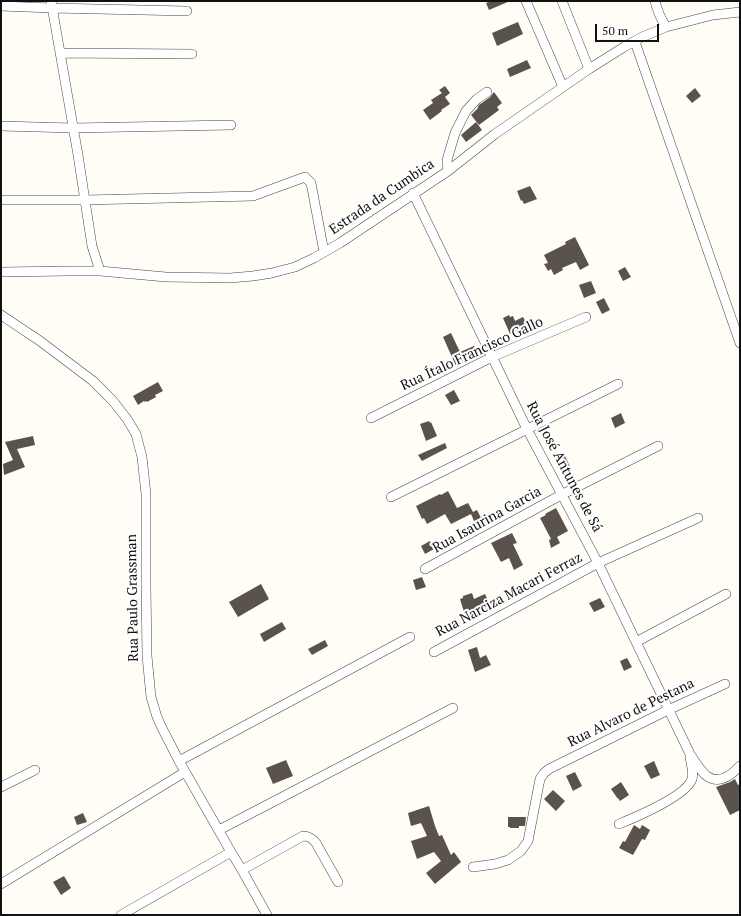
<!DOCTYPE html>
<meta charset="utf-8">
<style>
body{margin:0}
#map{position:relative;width:741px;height:916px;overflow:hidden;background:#fffdf5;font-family:"PT Serif",serif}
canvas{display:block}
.frame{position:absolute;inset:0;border:2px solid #111;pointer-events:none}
.scale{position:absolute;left:595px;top:24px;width:64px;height:18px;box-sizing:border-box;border:2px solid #111;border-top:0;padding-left:5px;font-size:12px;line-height:14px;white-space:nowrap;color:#111;-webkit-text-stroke:3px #fff;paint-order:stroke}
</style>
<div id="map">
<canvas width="741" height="916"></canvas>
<div class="frame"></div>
<div class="scale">50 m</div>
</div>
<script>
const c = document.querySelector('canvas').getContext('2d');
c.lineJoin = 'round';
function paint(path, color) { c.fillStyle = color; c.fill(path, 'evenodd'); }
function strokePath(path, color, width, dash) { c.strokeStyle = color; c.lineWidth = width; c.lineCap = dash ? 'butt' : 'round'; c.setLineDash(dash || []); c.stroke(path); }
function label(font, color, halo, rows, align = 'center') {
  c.font = font + ' "PT Serif",serif'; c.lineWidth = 4; c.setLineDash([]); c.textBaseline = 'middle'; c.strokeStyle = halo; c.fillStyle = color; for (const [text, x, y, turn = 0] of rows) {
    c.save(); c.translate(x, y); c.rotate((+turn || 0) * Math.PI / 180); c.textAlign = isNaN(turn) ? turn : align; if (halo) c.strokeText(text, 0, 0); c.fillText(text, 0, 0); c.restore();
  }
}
const building = new Path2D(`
 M492,1H510L489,10L486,3Z
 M518,22L523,34L497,46L492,33Z
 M527,60L531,68L510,77L507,69Z
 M445,86L450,93L445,97L450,104L441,110L442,111L430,120L423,110L433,103L431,100L442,93L439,90Z
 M695,88L701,96L692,103L686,96Z
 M494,92L502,103L497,107L499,110L479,125L471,115L478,108V107L479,105L490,97Z
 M476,122L482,130L466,142L461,135Z
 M530,186L537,199L524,204L522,200L521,201L517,191Z
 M575,237L589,265L580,270L576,262L562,268L563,270L554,275L551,269L548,271L544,264L548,263L544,255L566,244L565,242Z
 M625,267L631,277L623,281L618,271Z
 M591,281L596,293L584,298L579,285Z
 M604,298L610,310L602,314L596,302Z
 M509,315L510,317L513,316L515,321L523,317L528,326L510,334L503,318Z
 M451,333L460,352L474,346L477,352L463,359L465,362L456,366L443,337Z
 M158,382L163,391L155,395L156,397L147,402L146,401L145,402L144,401L138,405L133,396Z
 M454,390L460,401L451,405L445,395Z
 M621,413L625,423L615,428L611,418Z
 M429,421L430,423L431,422L437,436L426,441L420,424Z
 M33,436L35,445L17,449L25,467L4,475L3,464L13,460L5,442Z
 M445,443L447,448L422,461L418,455Z
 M563,452L571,469L564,472L557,455Z
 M448,491L457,508L468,503L473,512L477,510L481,518L474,521L471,514L451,524L445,514L427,524L424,518L422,519L416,506L440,494L441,495Z
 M556,508L568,531L557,537L560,543L551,548L549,540L551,539L540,518L546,515L545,514Z
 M512,533L517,543L513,544L523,565L514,570L509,558L501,562L491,543Z
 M430,541L434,549L425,554L421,546Z
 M422,577L426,587L416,590L413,580Z
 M261,584L269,599L238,617L229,602Z
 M472,593L474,599L485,594L491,607L480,612L481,613L474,615L473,610L464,612L460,599L463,598V596Z
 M600,598L605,607L594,612L589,603Z
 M282,622L286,629L264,642L260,634Z
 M325,640L328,646L312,655L308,649Z
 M477,647L480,658L486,655L491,665L475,672L468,650Z
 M627,658L632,667L624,671L620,661Z
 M286,760L293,776L273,784L266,768Z
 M654,761L660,775L651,779L644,766Z
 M575,772L582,786L573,791L566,776Z
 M735,779L738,785L740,784V810L730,815L716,787L730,782Z
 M621,782L629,795L620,801L618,798V799L611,789Z
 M553,790L565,801L556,811L544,799Z
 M429,806L435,826L439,836L442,835L451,855L454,852L461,862L435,884L426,873L441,861L434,852L417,859L411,841L427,836L421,823L411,826L408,813Z
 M83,813L87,822L77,825L74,817Z
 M508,817H526L525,826H519V828H510V827H508Z
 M634,825L640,829L642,825L650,830L645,840L642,839L633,855L619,848L623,841L625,842Z
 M64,876L71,888L61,895L53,882Z`);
const minor = new Path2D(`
 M51,1L78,155L92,246L100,271
 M526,1L563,87
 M562,1L589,69
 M655,1C657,10 661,19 666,27
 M1,6L52,8L187,11
 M635,42L740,343
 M60,53L192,54
 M1,126L73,128L231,125
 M448,171L447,160L455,133L466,111L477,99L487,92
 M413,193L527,429L598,563L690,754C699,767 708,788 728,776C732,774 736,770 740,766
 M1,200H85L253,196L305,177L311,183L324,252
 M1,272L69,271H100L166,277L230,278L253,276L272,273L295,267L314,258L340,243L448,171L495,134L589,69L624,47L642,37L666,27L713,15L740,12
 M1,315L40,341L93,381L113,401L127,419L136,434L142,457L146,494V587L147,656L151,697L157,717L162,728L179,761L231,852L242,870L267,915
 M371,418L492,357L586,317
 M391,497L618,384
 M425,569L561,495L658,446
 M636,642L726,594
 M434,652L598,563L698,518
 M179,761L410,637
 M1,787L35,770
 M619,824C636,817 686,796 692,779C694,772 691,764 690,757
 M219,830L453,708
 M473,867L495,864L508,860L521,851L528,841L540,779L544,773L549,769L668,710L725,684
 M242,870L303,836C309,836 312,838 316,843L338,882
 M1,884L185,772
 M121,915L231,852`);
const streetNames = [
 ["Estrada da Cumbica",382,197,-34],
 ["Rua Ítalo Francisco Gallo",472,354,-25],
 ["Rua José Antunes de Sá",564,467,62],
 ["Rua Isaurina Garcia",487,520,-29],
 ["Rua Narciza Macari Ferraz",509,595,-28],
 ["Rua Paulo Grassman",133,598,-91],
 ["Rua Alvaro de Pestana",631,713,-26]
];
paint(building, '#5a524d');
strokePath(minor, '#444', 10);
strokePath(minor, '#fff', 9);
label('14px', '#111', '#fff', streetNames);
</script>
